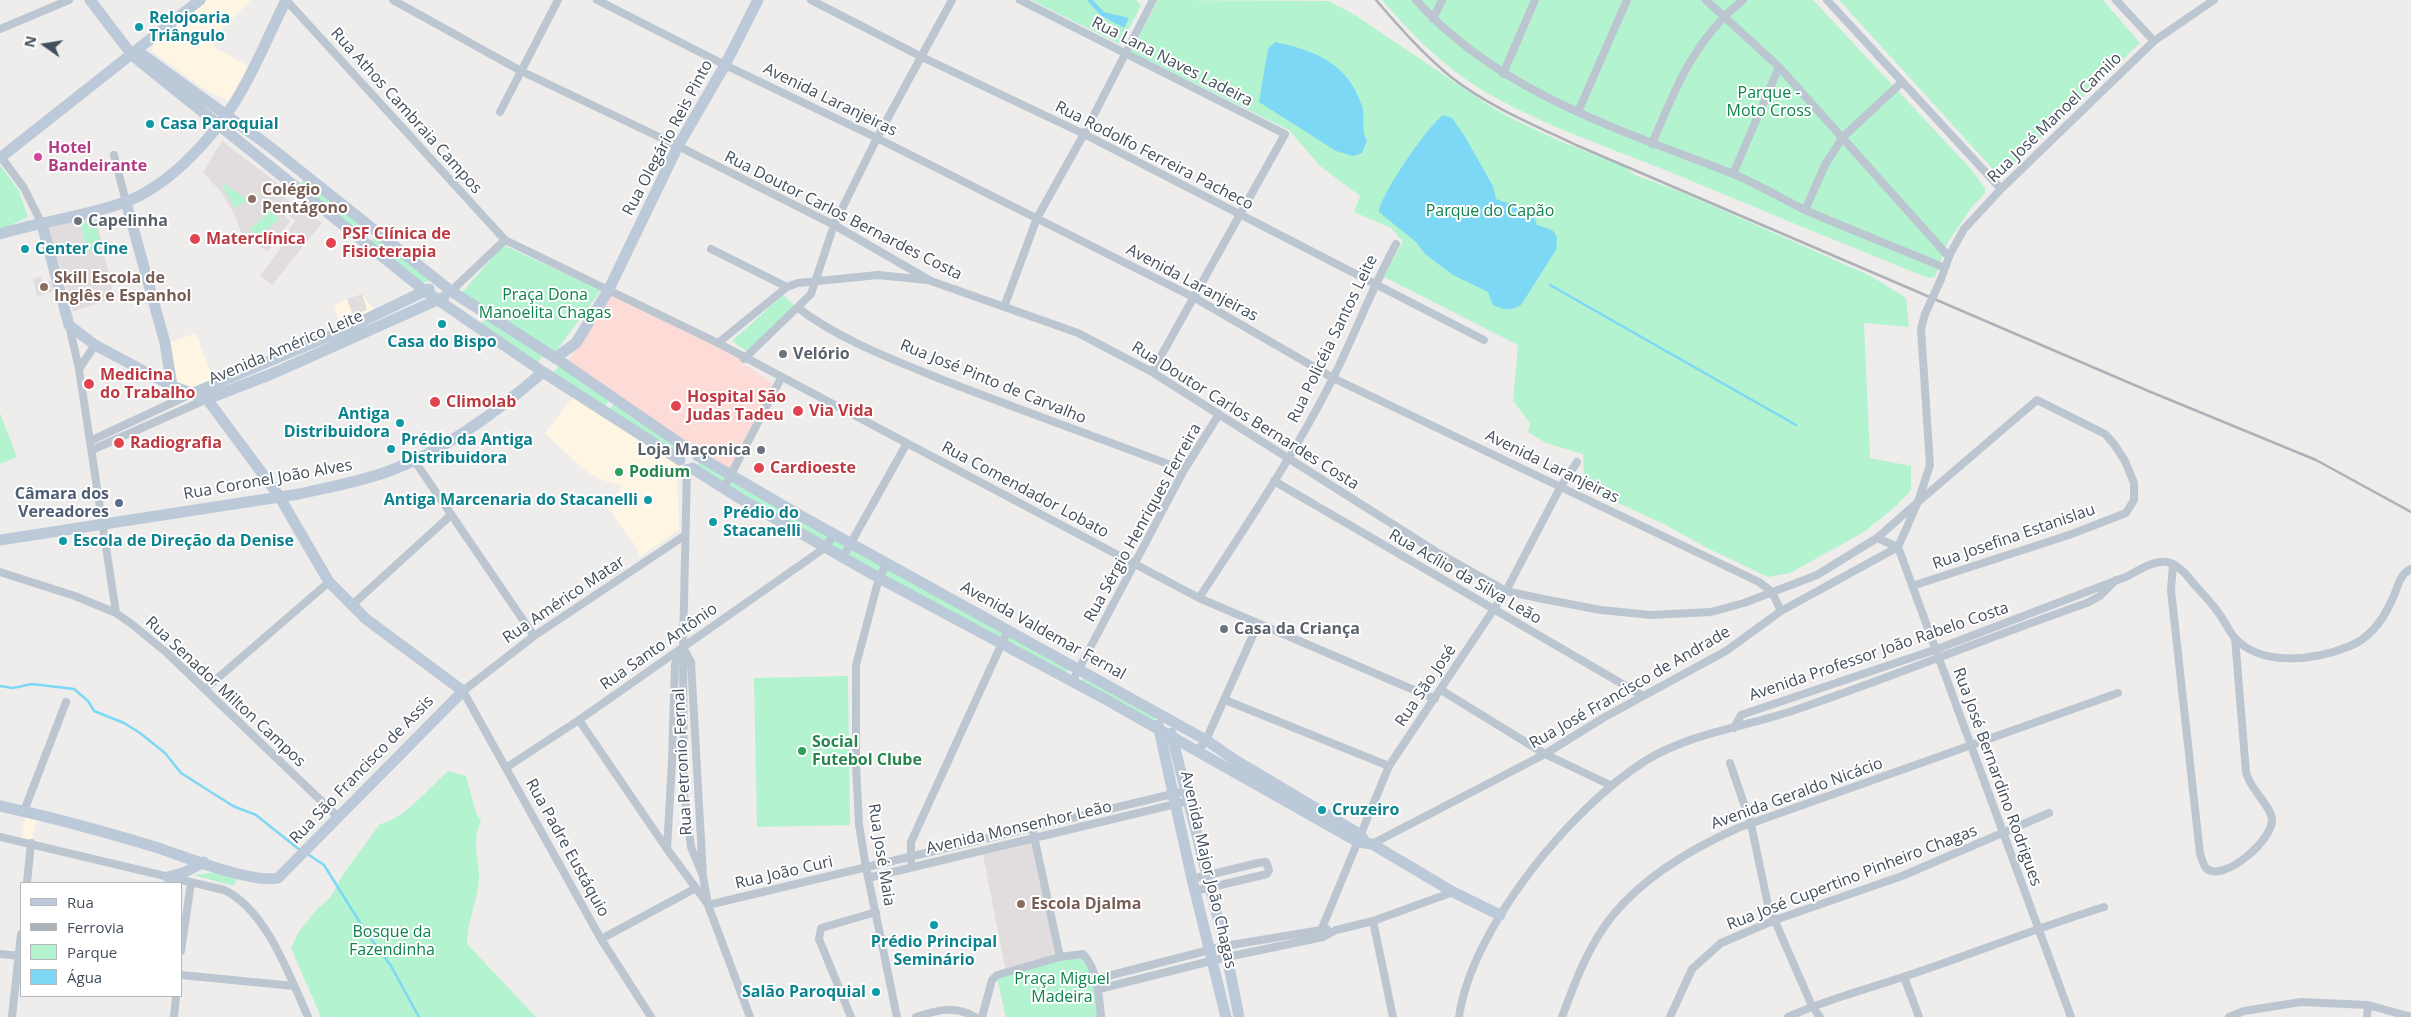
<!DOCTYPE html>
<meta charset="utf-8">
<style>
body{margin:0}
#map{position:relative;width:2411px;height:1017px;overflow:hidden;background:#efecec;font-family:"Open Sans",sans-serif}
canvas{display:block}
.legend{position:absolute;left:20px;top:882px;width:162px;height:115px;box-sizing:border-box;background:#fff;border:1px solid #b4b9be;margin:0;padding:6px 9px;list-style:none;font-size:15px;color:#434f5c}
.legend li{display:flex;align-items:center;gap:10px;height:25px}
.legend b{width:25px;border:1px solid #b4b9be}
.north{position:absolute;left:20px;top:20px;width:50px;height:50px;-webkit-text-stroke:4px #fff;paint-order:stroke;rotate:283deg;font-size:14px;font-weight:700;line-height:20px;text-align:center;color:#434f5c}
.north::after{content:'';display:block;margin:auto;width:18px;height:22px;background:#434f5c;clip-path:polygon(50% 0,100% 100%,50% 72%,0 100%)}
</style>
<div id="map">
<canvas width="2411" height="1017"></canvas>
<ul class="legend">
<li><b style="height:6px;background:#bcc9d8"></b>Rua</li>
<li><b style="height:6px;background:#adb1b8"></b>Ferrovia</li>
<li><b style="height:14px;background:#b4f3cf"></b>Parque</li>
<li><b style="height:14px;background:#7cd8f5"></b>Água</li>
</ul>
<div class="north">N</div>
</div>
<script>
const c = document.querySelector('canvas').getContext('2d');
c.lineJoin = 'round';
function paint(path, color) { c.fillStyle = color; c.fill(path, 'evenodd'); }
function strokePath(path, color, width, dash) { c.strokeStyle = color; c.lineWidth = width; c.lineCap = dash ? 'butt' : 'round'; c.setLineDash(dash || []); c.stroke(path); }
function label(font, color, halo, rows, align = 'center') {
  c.font = font + ' "Open Sans",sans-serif'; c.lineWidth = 4; c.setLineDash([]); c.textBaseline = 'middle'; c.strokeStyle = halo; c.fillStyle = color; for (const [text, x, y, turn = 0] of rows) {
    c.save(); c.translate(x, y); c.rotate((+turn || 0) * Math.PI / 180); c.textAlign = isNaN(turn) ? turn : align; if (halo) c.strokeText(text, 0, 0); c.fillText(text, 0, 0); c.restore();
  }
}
const commercial = new Path2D(`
 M207,0H251L222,29L213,46L250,67L232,103L203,88L152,51L153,42Z
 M362,294L374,310L341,325L333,305Z
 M196,333L213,379L188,391L173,381L165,344Z
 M573,397L677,459L679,530L640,557L635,545L608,508L622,486L599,479L583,469L545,433Z
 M26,814L38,817L31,842L21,839Z`);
const education = new Path2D(`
 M222,141L285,189L282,195L306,215L308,213L322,223L272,285L260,276L291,234L289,229L295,221L275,205L290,221L267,252L241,232L235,215L221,192L203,172Z
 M95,213L114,298L73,312L61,269L46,227Z
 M41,276L43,283L51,281L54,291L37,296L33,279Z
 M362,294L367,310L353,315L347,299Z
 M1035,838L1060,957L1006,972L982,850Z`);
const medical = new Path2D(`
 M611,294L745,360L732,384L744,364L773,384L730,474L699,455L696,449L567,363Z`);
const green = new Path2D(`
 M1031,0H1136L1141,5L1121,45Z
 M1158,0L1328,1L1355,15L1493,108L1519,122L1562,142L1623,166L1635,175L1686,194L1826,256L1871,276L1906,298L1909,327L1864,323L1870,458L1911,466V490L1896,506L1864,532L1790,573L1768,577L1707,548L1666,525L1590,490L1584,475L1583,454L1546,443L1528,432L1530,423L1513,401L1518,345L1382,276L1403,242L1391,228L1354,212L1360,196L1320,166L1289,130L1131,52Z
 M1382,0H1813L1969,167L1985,188V193L1971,208L1947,244L1935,277L1928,278C1842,243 1756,208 1670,172C1602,144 1524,120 1464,78C1433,56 1407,29 1382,0Z
 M1839,0H2103L2140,43L2000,177Z
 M0,165L19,191L28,217L0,230Z
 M306,177L372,231L363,242L296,189Z
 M224,184L248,200L235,208L222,186Z
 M271,211L279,219L258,237L250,229Z
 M95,220L101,247L87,251L80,224Z
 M377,233L432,279L423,283L367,245Z
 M503,245L601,290L554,354L461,294Z
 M783,295L795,306L749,353L732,341Z
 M488,316L542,356L538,362L479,327Z
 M559,366L611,398L603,409L553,373Z
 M616,401L685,450L681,455L607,412Z
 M0,413L17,457L0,464Z
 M699,462L886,563L879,578L696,467Z
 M887,564L1069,668L1066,674L880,578Z
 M848,676L850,825L757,827L754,678Z
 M1084,676L1154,711L1156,727L1081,683Z
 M448,771L466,776L476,813L481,821C472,841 478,854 479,875C479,898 467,920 467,944L536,1017H321L291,948L298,933L317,909L330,898L344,873L380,824C402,821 431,786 448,771Z
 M218,872L236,878L234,886L193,875Z
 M1080,956L1084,958L1097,988L1100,1017H1006L997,979L1001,976Z`);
const water = new Path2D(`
 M1087,0H1093L1104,12L1129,18L1124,28L1100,15Z
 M1275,42C1316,51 1348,63 1362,106C1366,118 1360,129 1367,141L1362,153L1353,156L1336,151L1259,102L1268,49Z
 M1443,115L1452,118L1464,135L1493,186L1496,199C1514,207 1530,201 1537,225L1552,230L1557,237L1556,250L1521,305C1511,311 1503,310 1493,305L1488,292L1453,275L1425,254L1416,242L1379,212C1380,195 1428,126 1443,115Z`);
const stream = new Path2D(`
 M1550,285L1796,425
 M0,686L13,688L32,684L74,689L88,701L94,711L124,723L140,733L165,753L181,773L233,806L256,815L301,851
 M306,853L324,865L364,929L391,966L419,1017`);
const street = new Path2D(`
 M286,0L505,240L718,343L1199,598L1435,699
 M393,0L521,71L678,146L834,225L931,281L1078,333L1152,372L1435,551L1506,591L1543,599L1601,610L1651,615L1711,612L1744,603L1817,575L1877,538L1918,502L1930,465L1921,329L1925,314
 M597,0L725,65L877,138L1195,298L1333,378L1759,582L1772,592L1781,611
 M811,0L922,57L1084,134L1484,340
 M1020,0L1285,134L1152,372
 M1416,0C1498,92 1620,130 1731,173C1756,183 1780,198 1805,210C1851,230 1898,248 1945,268
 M1706,0L1779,67L1949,257
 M1827,0L2001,189
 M2116,0L2154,41
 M1433,19L1442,0
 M0,29L69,0
 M1503,74L1535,0
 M500,112L558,0
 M1578,112L1627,0
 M1652,144C1675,89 1694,39 1743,0
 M114,155L126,202
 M1,157L24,188L42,224
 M1733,174L1779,67
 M1805,210L1826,163L1843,137L1902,82
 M711,249L787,287
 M1941,279L1950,254L1964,229L2001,189L2154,41L2214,0
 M451,291L505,240
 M1004,307L1037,218L1084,134L1153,0
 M798,308C840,340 894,360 943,380C1023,411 1104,440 1184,470
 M69,325L79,369L116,613
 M718,343L787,287L798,283L878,275L927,280
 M744,359L811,294L834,225L877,138L952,0
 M79,369L95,345
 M90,441L191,394
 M92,450L207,399
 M414,460L534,636
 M687,468L683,647L684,792L691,847L703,876
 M1274,481L1643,696
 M724,488L781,378
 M1877,538L1898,547
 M1898,547L1918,502L2037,400L2105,434L2114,444L2125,461L2134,483V500L2126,513L2069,535L1912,586
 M1898,547L2071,1017
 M843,557L907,443
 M887,563L879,578L856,665V764L859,825L866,867L897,1017
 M2173,564L2171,590L2200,854C2202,858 2203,865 2206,868C2223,884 2274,839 2272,819C2270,804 2250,790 2246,772L2235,638
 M0,572L75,596L116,613L133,625L167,653L338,817
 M1199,598C1246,526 1295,454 1333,378C1355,334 1372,288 1396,244
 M351,606L451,515
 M685,651L691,662L703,876L708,905L750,1017
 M1072,682L1184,470L1218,416
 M205,689L329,582
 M1441,690L1545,754L1610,785
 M1225,700L1389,766
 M579,720L667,849L707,903
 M1734,728L1741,715L1937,649L2128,576C2139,570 2153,560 2167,562C2177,564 2187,575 2193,583C2202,593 2212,603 2220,615C2225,622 2229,631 2234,637C2261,668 2316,660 2350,646C2370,638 2383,620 2392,600C2398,589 2398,575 2411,569
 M1197,752L1206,740L1258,624
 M1730,763L1751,824L1768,905L1812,1006L1820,1017
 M507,767L579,720L826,547L833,534
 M24,811L66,702
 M1032,827L1060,957
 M0,837L224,890C266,909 290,977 308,1017
 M1372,844L1545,754L1603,718L1726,651L1781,611L1898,547
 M667,849L672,762L675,664L682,649
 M911,861V842L1008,630
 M868,878L1188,801
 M1192,879L1258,863L1266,862L1269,870L1267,874L1195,891
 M27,883L31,843
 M708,905L1185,791
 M1373,921L1393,1017
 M1323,937L1322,928L1389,766L1506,591L1561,486L1577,462
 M601,939L696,888
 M181,951L191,883
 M0,954L21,956
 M181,975L294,986
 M1904,977L1919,1017
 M1096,979L1225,946L1327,929
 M1099,989L1227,957L1323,937L1336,930L1373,921L1453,892
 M12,1017L21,934
 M174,1017L176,996
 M651,1017L601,939L463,691L534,636L684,536
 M851,1017L819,939L821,928L876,912
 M916,1017C937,1010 955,1005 975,1017
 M982,1017L992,980L997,975L1060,957L1083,954C1098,970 1099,996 1101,1017
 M1459,1017C1471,929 1571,808 1645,761C1690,733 1745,727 1795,710C1893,677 1989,637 2087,603L2100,596L2116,580
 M1562,1017C1575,982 1589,944 1613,915C1645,876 1693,848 1738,828L2118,693
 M1670,1017L1692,969L1721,943L1775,920L1902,876L2049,813
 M1788,1017C1825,1000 1864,990 1903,977C1970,955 2036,928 2104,907
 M2229,1017L2244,1011L2301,1002L2368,1005L2411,1017
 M2367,1017L2368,1005`);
const secondary = new Path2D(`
 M90,0L132,55L143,64L425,291L543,372L680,460
 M143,55L269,146L451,291L557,359L688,449
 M0,158L200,0
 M126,202L165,343L172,386
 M0,234C41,221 84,217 125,202C167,187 209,142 233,105C254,73 269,34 286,0
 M555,358L576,343L608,291L678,146L725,65L758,0
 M191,394L346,329L429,289
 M207,399L274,373L444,297
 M698,456L803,517L1206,740L1235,760L1361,835L1364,840
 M692,468L741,499L879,578L1105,699L1358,842L1372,844L1453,892L1500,915
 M0,540L299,494C329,487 360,482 389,471C445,451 498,411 543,372
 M1158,725L1192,879L1226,1017
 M1171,733L1225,946L1239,1017
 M0,806C51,817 102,831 152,846C181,855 251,884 278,878L463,691L366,619L329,582L279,496L207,399L172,386L95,345L69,325L42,224
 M168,877L183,873L204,862`);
const rail = new Path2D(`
 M1376,0C1400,28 1423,54 1451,77C1488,106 1534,125 1576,145L2146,390L2316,460L2411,512`);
const streetBridge = new Path2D(`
 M1925,314L1941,279`);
const markers = [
 [139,27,5,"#0f9aa8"],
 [150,124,5,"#0f9aa8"],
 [38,157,5,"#d1479c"],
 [252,199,5,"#8d6e63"],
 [78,221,5,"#6b7280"],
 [195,239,6,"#e0444e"],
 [331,243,6,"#e0444e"],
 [25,249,5,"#0f9aa8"],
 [44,287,5,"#8d6e63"],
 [442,324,5,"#0f9aa8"],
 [783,354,5,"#6b7280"],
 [89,384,6,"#e0444e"],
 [435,402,6,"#e0444e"],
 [676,406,6,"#e0444e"],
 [798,411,6,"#e0444e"],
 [400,423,5,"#0f9aa8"],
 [119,443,6,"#e0444e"],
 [391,449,5,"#0f9aa8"],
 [761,450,5,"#6b7280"],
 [759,468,6,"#e0444e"],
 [619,472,5,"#2e9e5b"],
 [648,500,5,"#0f9aa8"],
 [119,503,5,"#5c6f8a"],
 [713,522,5,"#0f9aa8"],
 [63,541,5,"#0f9aa8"],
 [1224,629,5,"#6b7280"],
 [802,751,5,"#2e9e5b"],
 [1322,810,5,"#0f9aa8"],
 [1021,904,5,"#8d6e63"],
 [934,925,5,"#0f9aa8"],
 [876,992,5,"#0f9aa8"]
];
const cultureNames = [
 ["Relojoaria",149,18],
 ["Triângulo",149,36],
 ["Casa Paroquial",160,124],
 ["Center Cine",35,249],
 ["Casa do Bispo",442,342,"center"],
 ["Antiga",390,414,"right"],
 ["Distribuidora",390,432,"right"],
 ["Prédio da Antiga",401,440],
 ["Distribuidora",401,458],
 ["Antiga Marcenaria do Stacanelli",638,500,"right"],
 ["Prédio do",723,513],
 ["Stacanelli",723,531],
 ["Escola de Direção da Denise",73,541],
 ["Cruzeiro",1332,810],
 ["Prédio Principal",934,942,"center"],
 ["Seminário",934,960,"center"],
 ["Salão Paroquial",866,992,"right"]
];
const streetNames = [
 ["Rua Lana Naves Ladeira",1172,62,27],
 ["Avenida Laranjeiras",830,100,26],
 ["Rua Athos Cambraia Campos",406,111,48],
 ["Rua José Manoel Camilo",2055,118,-44],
 ["Rua Olegário Reis Pinto",668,138,-62],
 ["Rua Rodolfo Ferreira Pacheco",1154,156,27],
 ["Rua Doutor Carlos Bernardes Costa",843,216,27],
 ["Avenida Laranjeiras",1192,283,28],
 ["Rua Policéia Santos Leite",1333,339,-64],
 ["Avenida Américo Leite",286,348,-23],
 ["Rua José Pinto de Carvalho",993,382,22],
 ["Rua Doutor Carlos Bernardes Costa",1245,416,32],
 ["Avenida Laranjeiras",1552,467,26],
 ["Rua Coronel João Alves",268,480,-10],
 ["Rua Comendador Lobato",1025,490,28],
 ["Rua Sérgio Henriques Ferreira",1143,523,-61],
 ["Rua Josefina Estanislau",2014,537,-19],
 ["Rua Acílio da Silva Leão",1465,577,30],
 ["Rua Américo Matar",564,600,-34],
 ["Avenida Valdemar Fernal",1043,631,29],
 ["Rua Santo Antônio",659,647,-35],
 ["Avenida Professor João Rabelo Costa",1879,652,-19],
 ["Rua São José",1426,686,-56],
 ["Rua José Francisco de Andrade",1630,688,-30],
 ["Rua Senador Milton Campos",225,692,43],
 ["Rua Petronio Fernal",683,762,-93],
 ["Rua São Francisco de Assis",362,770,-46],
 ["Rua José Bernardino Rodrigues",1997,777,70],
 ["Avenida Geraldo Nicácio",1797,794,-20],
 ["Avenida Monsenhor Leão",1019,828,-13],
 ["Rua Padre Eustáquio",567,848,61],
 ["Rua José Maia",881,855,81],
 ["Avenida Major João Chagas",1208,870,77],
 ["Rua João Curi",784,873,-13],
 ["Rua José Cupertino Pinheiro Chagas",1852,878,-21]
];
const parkNames = [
 ["Parque -",1769,93],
 ["Moto Cross",1769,111],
 ["Parque do Capão",1490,211],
 ["Praça Dona",545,295],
 ["Manoelita Chagas",545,313],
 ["Bosque da",392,932],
 ["Fazendinha",392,950],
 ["Praça Miguel",1062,979],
 ["Madeira",1062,997]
];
const hotelNames = [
 ["Hotel",48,148],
 ["Bandeirante",48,166]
];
const educationNames = [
 ["Colégio",262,190],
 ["Pentágono",262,208],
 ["Skill Escola de",54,278],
 ["Inglês e Espanhol",54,296],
 ["Escola Djalma",1031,904]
];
const worshipNames = [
 ["Capelinha",88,221],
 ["Velório",793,354],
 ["Loja Maçonica",751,450,"right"],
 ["Casa da Criança",1234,629]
];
const healthNames = [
 ["PSF Clínica de",342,234],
 ["Fisioterapia",342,252],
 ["Materclínica",206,239],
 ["Medicina",100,375],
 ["do Trabalho",100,393],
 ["Hospital São",687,397],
 ["Judas Tadeu",687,415],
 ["Climolab",446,402],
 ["Via Vida",809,411],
 ["Radiografia",130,443],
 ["Cardioeste",770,468]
];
const leisureNames = [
 ["Podium",629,472],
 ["Social",812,742],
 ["Futebol Clube",812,760]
];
const serviceNames = [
 ["Câmara dos",109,494],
 ["Vereadores",109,512]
];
paint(commercial, '#fef6e2');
paint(education, '#e1ddde');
paint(medical, '#fddcd8');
paint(green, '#b4f3cf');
paint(water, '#7cd8f5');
strokePath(stream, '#7cd8f5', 2.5);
strokePath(street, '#bbc6d1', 8);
strokePath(secondary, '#bcc9d8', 11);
strokePath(rail, '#adb1b8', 2.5);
strokePath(streetBridge, '#bbc6d1', 8);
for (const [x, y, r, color] of markers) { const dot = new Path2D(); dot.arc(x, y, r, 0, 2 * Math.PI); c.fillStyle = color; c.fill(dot); strokePath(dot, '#fff', 2); }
label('bold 16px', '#0d838f', '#fff', cultureNames, 'left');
label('16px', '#434f5c', '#fff', streetNames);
label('16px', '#0d844c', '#fff', parkNames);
label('bold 16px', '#b23c85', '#fff', hotelNames, 'left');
label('bold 16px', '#785e54', '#fff', educationNames, 'left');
label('bold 16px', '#5b616d', '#fff', worshipNames, 'left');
label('bold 16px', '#be3a42', '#fff', healthNames, 'left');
label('bold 16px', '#27864d', '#fff', leisureNames, 'left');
label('bold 16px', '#4e5e75', '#fff', serviceNames, 'right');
</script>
